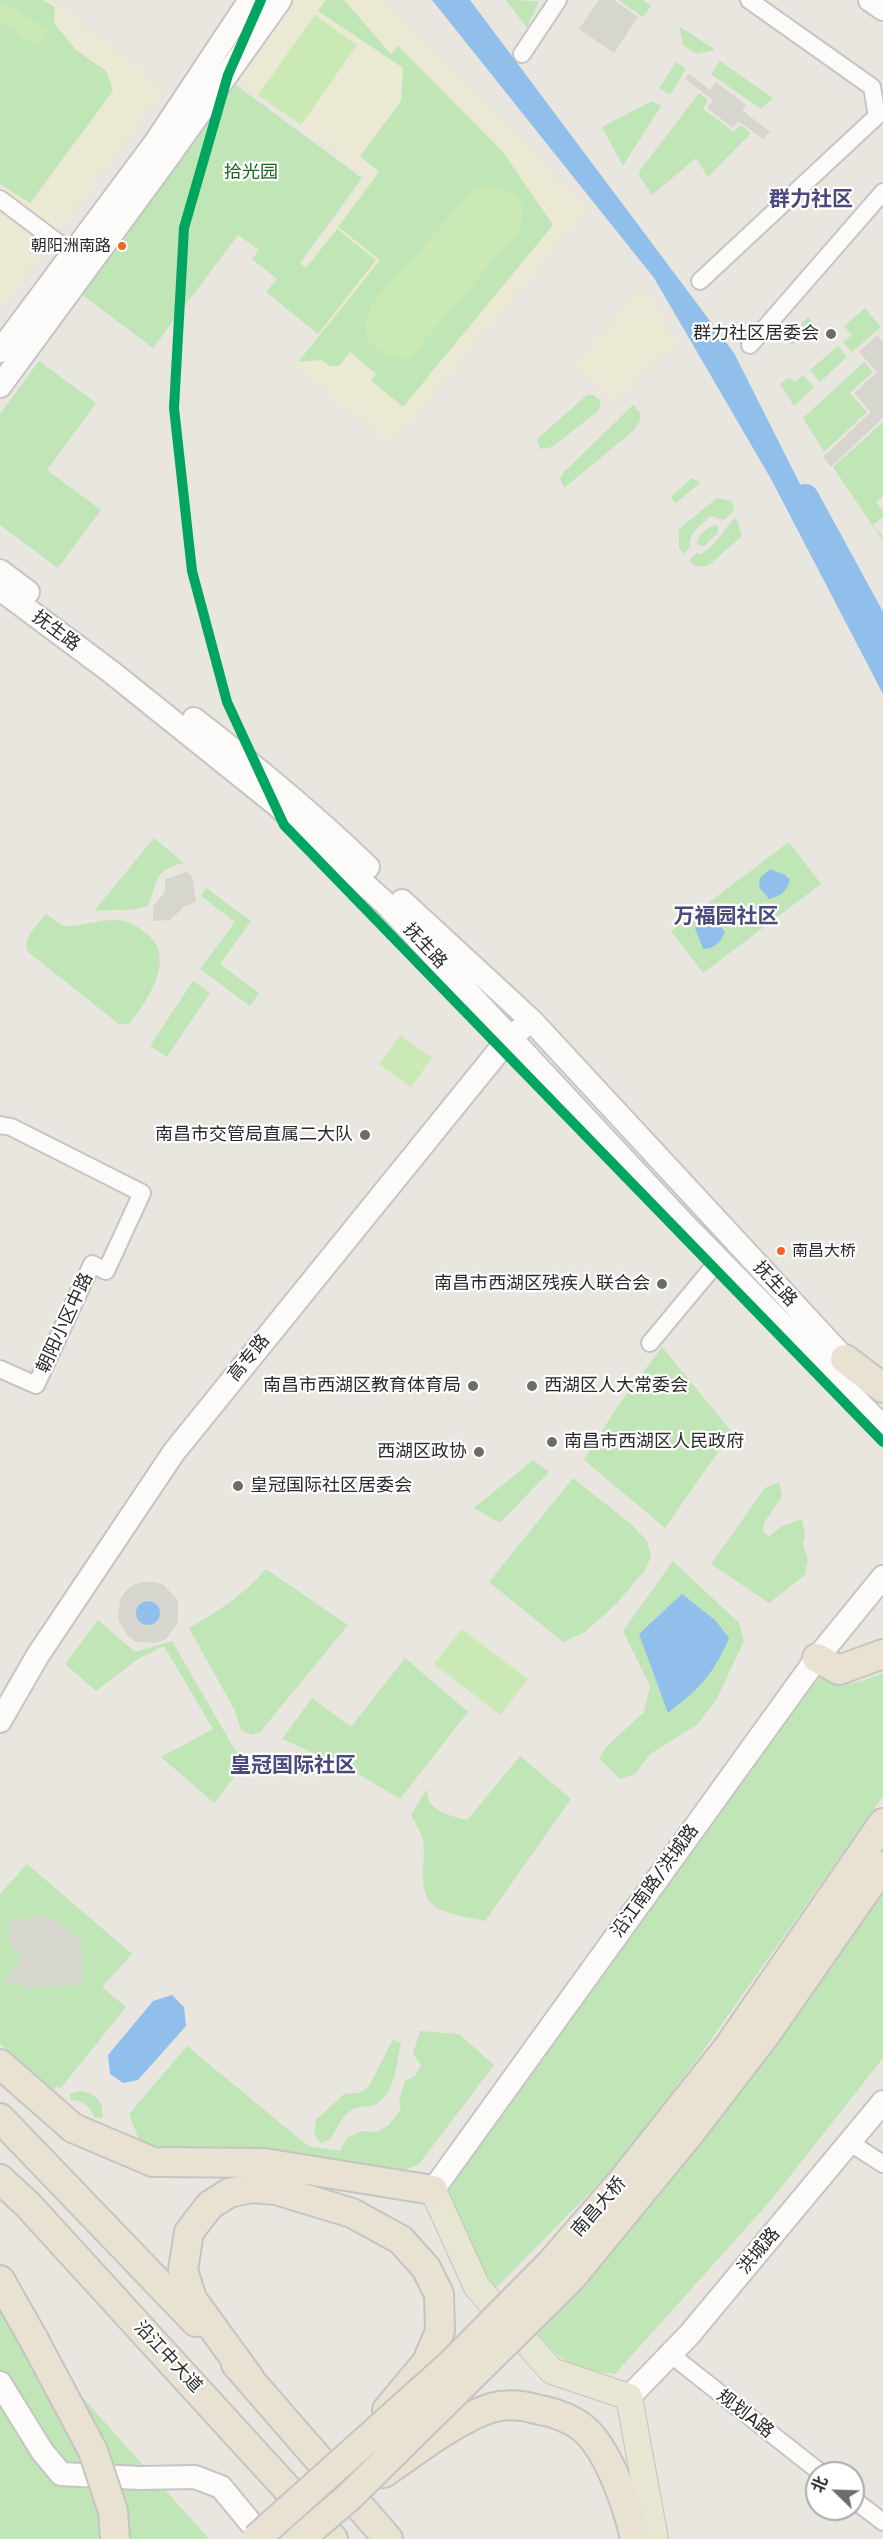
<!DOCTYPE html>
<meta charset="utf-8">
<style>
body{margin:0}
#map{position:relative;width:883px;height:2539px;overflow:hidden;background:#e8e6df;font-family:Rubik,"Noto Sans SC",sans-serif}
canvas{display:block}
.north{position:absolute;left:805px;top:2461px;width:60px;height:60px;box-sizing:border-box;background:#fff;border:2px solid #aaa;border-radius:50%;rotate:293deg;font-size:16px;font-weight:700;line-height:24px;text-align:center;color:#2a2a2a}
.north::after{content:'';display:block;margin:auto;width:21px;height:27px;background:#6c6c69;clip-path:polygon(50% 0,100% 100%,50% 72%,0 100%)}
</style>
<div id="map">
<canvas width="883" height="2539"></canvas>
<div class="north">北</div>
</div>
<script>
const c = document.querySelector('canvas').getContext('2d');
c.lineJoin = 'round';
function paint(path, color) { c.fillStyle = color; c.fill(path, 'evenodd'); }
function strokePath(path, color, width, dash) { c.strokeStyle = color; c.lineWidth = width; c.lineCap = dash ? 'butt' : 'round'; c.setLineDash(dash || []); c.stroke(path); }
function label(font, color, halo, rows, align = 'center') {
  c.font = font + ' Rubik,"Noto Sans SC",sans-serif'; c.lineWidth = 4.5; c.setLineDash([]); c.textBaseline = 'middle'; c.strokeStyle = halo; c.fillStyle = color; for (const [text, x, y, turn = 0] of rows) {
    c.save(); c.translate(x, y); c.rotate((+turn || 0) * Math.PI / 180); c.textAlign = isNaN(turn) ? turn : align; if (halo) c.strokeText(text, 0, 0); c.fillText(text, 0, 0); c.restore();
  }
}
const education = new Path2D(`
 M0,0H51L165,88L0,310Z
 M293,0H383L588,209L391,445L294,366L330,320L287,286L368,176L239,82Z
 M642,285L677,343L613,402L575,365Z`);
const green = new Path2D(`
 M0,0H43L55,7L54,23L76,50L106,71L113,91L30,203L0,184Z
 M326,0H344L391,54L398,46L503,152L553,225L403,407L371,380L376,374L350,352L339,366H330L321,360L298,362L380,260L338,227L379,172L360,156L401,101L403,68L318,11Z
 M506,0L539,1L527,28Z
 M618,0H643L651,6L643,17Z
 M679,26L714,49V50L696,54L683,45Z
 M720,61L773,98L761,109L711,74Z
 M676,62L686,69L670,95L659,88Z
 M236,85L362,178L300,263L306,268L337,229L376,260L318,334L266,292L277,279L252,259L259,250L238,235L153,348L81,294Z
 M699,93L708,100L703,109L734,132L740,125L751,133L708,177L696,158L652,195L638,173Z
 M652,101L661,106L623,166L602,127Z
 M865,308L881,327L852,352L843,342L852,335L844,326Z
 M808,317L815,325L792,345L787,339Z
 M838,346L847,357L820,382L810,370Z
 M39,361L96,403L47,470L101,510L58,568L0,525V414Z
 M864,362L873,372L850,393L867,412L824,452L803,418Z
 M803,375L814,387L794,406L780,384L789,377L795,382Z
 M587,395H593L601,401L598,411L552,447L540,449L537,439Z
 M633,405L640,412V421L633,431L564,488L560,479L563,473Z
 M883,422V496L876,502L883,511V517L873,525L883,537V541L833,467Z
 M692,478L700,483L676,503L671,497Z
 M717,498L732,501L734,511L724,520L710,516C702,525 687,534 690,547L684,554L679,548V529Z
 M736,517L742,536L709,565C700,568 696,567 689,561L696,553L700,554C718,546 723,528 736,517Z
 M716,525L718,526V533L704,546L697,544C697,536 708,526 716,525Z
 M154,838L184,863C153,870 158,881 148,906C133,912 111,909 94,911Z
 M789,842L821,884L703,973L671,931Z
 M206,888L251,921L220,964L259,993L250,1006L200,969L235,922L201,896Z
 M46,914L63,926C81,927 100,919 118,920C129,921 139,927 147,934C177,958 147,1002 129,1024H119L28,952C21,939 38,924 46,914Z
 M193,981L210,993L167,1057L150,1046Z
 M662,1347L732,1432L665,1528L584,1460L617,1407Z
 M533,1460L549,1472L500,1523L474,1508Z
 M573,1478L631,1524L647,1541L651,1557L644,1571L616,1604L585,1632L563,1642L489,1582Z
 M779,1482L782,1496L764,1523L763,1531L769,1536L782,1526L802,1519L805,1534L803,1544L808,1560L805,1575L769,1603L711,1564L765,1488Z
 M673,1561L739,1623L744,1641L717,1698L698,1724L650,1754L635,1774L620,1779L599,1758L606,1747L644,1712L650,1686L623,1631Z
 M266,1569L348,1625L261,1731L251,1735L241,1730L235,1711L189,1628C218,1611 244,1595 266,1569Z
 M98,1620L135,1652L172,1641L235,1750L250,1757L214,1803L161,1757L213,1729L164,1646L138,1659L96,1691L65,1664Z
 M405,1658L468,1712L400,1799L350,1769L282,1739L312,1698L351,1727Z
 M883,1673V1796L693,2065L614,2168L491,2293L438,2191L818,1674C848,1690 853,1684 883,1673Z
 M520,1756L571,1799L485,1921C472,1918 441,1914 432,1904C416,1887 427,1860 423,1840C421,1832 415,1822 411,1815L427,1789C425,1810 450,1816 467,1820Z
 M27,1864L132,1954L102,1987L126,2007L60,2089L57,2086L54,2090L0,2044V1894Z
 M883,1891V2058L772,2199L615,2374C570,2367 569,2366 536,2335L673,2177Z
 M420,2031L459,2034L494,2065L419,2164L391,2176L159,2149L141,2145L129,2114L187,2046L308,2146L340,2151L347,2138L362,2131L376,2132L389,2125L401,2109L399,2101L405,2081L415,2076L421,2065L413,2054Z
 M393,2039L401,2043C397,2062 395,2091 378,2103C372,2107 367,2106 360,2107C343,2110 338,2127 330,2140L320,2143L314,2132L316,2120L344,2094L358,2093L368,2088Z
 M80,2091C96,2093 105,2102 102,2118L94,2117C90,2106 83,2101 71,2100L69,2094Z
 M0,2304L7,2313L209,2539H0Z`);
const pitch = new Path2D(`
 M0,0L49,31L39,47L0,22Z
 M315,15L357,45L301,125L258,95Z
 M490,185L513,195L522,204V221L517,233L413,354L404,359C371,354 356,335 372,304L469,195L474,190Z
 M400,1035L432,1058L411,1087L379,1064Z
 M462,1629L528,1679L500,1715L434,1664Z`);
const plaza = new Path2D(`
 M599,0H614L638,17L614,53L579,29Z
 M689,74L710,90L716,82L746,105L742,110L770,132L763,139L738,121L733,128L707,108L713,100L685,79Z
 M877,335L883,342V418L831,467L823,457L871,412L854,393L877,372L859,352Z
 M187,872L192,876L196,902L185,906L170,920L153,921V906L165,892V879Z
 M144,1582H154L164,1585L178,1601V1622L166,1639L156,1643L136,1642L128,1636L118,1620L120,1600L125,1592L133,1585ZM149,1600L159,1606L157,1622L145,1625L137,1617L141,1602Z
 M34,1915L58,1921L81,1942L83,1975L77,1985L24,1987L16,1980L11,1985L5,1980L24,1957L15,1950L8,1940L11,1931L7,1926L15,1918L21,1921Z`);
const water = new Path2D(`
 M432,0H470L734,353L883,649V694L771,479L654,278Z
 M770,869L785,875L790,880C786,892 781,896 769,899L759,887L760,878Z
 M705,919L715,920L725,932C720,943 716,948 703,949L695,928Z
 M682,1594L715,1620L729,1638C714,1674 699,1689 668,1713L639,1634Z
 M136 1613a12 12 0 1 1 24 0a12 12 0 1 1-24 0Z
 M172,1995L184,2007L186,2026L138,2080L123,2083L110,2074L108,2055L153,2001Z`);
const river = new Path2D(`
 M805,498L883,641`);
const street = new Path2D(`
 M522,54L558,0
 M0,199L73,254
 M700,281L877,116L872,87L749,0
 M750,345L883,192
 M0,1125L11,1127L142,1193L106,1271L92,1264L36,1385L0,1369
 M650,1343L719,1260
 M849,2142L883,2164
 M670,2354L821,2473
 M853,2499L883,2522`);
const secondary = new Path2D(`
 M870,0L883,9
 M0,351L155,143L250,0
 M0,386L166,160L280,0
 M0,571L28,592
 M0,589L110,671L277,805L384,902L684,1224L883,1427
 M194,719C255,766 313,814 368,867
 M402,901L532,1021L856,1371
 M0,1721L38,1655L174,1452L510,1037L521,1029
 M433,2190L817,1658L883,1577
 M0,2383L42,2451L61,2474L139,2478L195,2477L221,2487L264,2539
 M629,2397L689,2335L883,2102`);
const primary = new Path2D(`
 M433,2190L477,2287L552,2371L629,2397L655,2539`);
const highway = new Path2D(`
 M845,1359L883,1388
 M817,1658L839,1670L883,1654
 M0,2064L73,2128L153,2162L264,2163L433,2190
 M0,2118L196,2322
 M0,2179L28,2205L333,2539
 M552,2262L623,2180L727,2049L883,1823
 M571,2278L694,2128L766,2034L883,1866
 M0,2280L34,2340
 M236,2364L388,2539
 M250,2379L192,2299L183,2270L189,2232L210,2205L229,2193L251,2188L276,2190L352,2213L401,2240L426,2268L439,2294L440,2331L427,2362L387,2410
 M384,2473C414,2452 457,2419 491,2408C505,2404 522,2405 536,2409C552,2412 569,2417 583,2428C609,2450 628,2507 635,2539`);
const highwayBridge = new Path2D(`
 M34,2340L93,2451L113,2511L115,2539
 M256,2539L449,2366L552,2262
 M300,2539L350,2496L571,2278`);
const metro1 = new Path2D(`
 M261,0L228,75L184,228L174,408L192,571L227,702L284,825L883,1442`);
const markers = [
 [122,246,5,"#f26522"],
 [831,334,6,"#6c6c69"],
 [365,1135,6,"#6c6c69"],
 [781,1251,5,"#f26522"],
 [662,1284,6,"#6c6c69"],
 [473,1386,6,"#6c6c69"],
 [532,1386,6,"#6c6c69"],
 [552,1442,6,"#6c6c69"],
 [479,1452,6,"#6c6c69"],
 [238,1486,6,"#6c6c69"]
];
const busNames = [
 ["朝阳洲南路",111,246],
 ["南昌大桥",792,1251,"left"]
];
const parkNames = [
 ["拾光园",251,173]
];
const poiNames = [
 ["群力社区居委会",819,334],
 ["南昌市交管局直属二大队",353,1135],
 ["南昌市西湖区残疾人联合会",650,1284],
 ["南昌市西湖区教育体育局",461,1386],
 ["西湖区人大常委会",544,1386,"left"],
 ["南昌市西湖区人民政府",564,1442,"left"],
 ["西湖区政协",467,1452],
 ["皇冠国际社区居委会",250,1486,"left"]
];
const streetNames = [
 ["抚生路",56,631,37],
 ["抚生路",425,946,47],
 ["抚生路",775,1284,47],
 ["朝阳小区中路",65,1323,-65],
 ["高专路",249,1358,-51],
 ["沿江南路/洪城路",655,1881,-54],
 ["南昌大桥",599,2207,-49],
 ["洪城路",759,2251,-50],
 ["沿江中大道",168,2357,47],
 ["规划A路",745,2414,38]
];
const quarterNames = [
 ["群力社区",811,200],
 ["万福园社区",726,917],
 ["皇冠国际社区",293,1766]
];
paint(education, '#ebe9d3');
paint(green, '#c0e5b7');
paint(pitch, '#cae9b5');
paint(plaza, '#d6d5ce');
paint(water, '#91bfec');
strokePath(river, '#91bfec', 28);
strokePath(street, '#c6c5c5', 20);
strokePath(secondary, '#c6c5c5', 26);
strokePath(primary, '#c4c4c1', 28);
strokePath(highway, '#c4c4c1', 32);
strokePath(street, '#fcfbfa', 16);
strokePath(secondary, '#fcfbfa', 22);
strokePath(primary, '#e6e6d3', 26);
strokePath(highway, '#e9e2d3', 28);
strokePath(highwayBridge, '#c4c4c1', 32, []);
strokePath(highwayBridge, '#e9e2d3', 28);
strokePath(metro1, '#00a560', 10);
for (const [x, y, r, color] of markers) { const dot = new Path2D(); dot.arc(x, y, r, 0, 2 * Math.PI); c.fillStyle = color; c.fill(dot); strokePath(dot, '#fff', 2); }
label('16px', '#2a2a2a', '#fff', busNames, 'right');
label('18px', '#19681b', '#fff', parkNames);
label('18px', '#2a2a2a', '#fff', poiNames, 'right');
label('18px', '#2a2a2a', '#fff', streetNames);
label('bold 21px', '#4c497b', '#fff', quarterNames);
</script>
